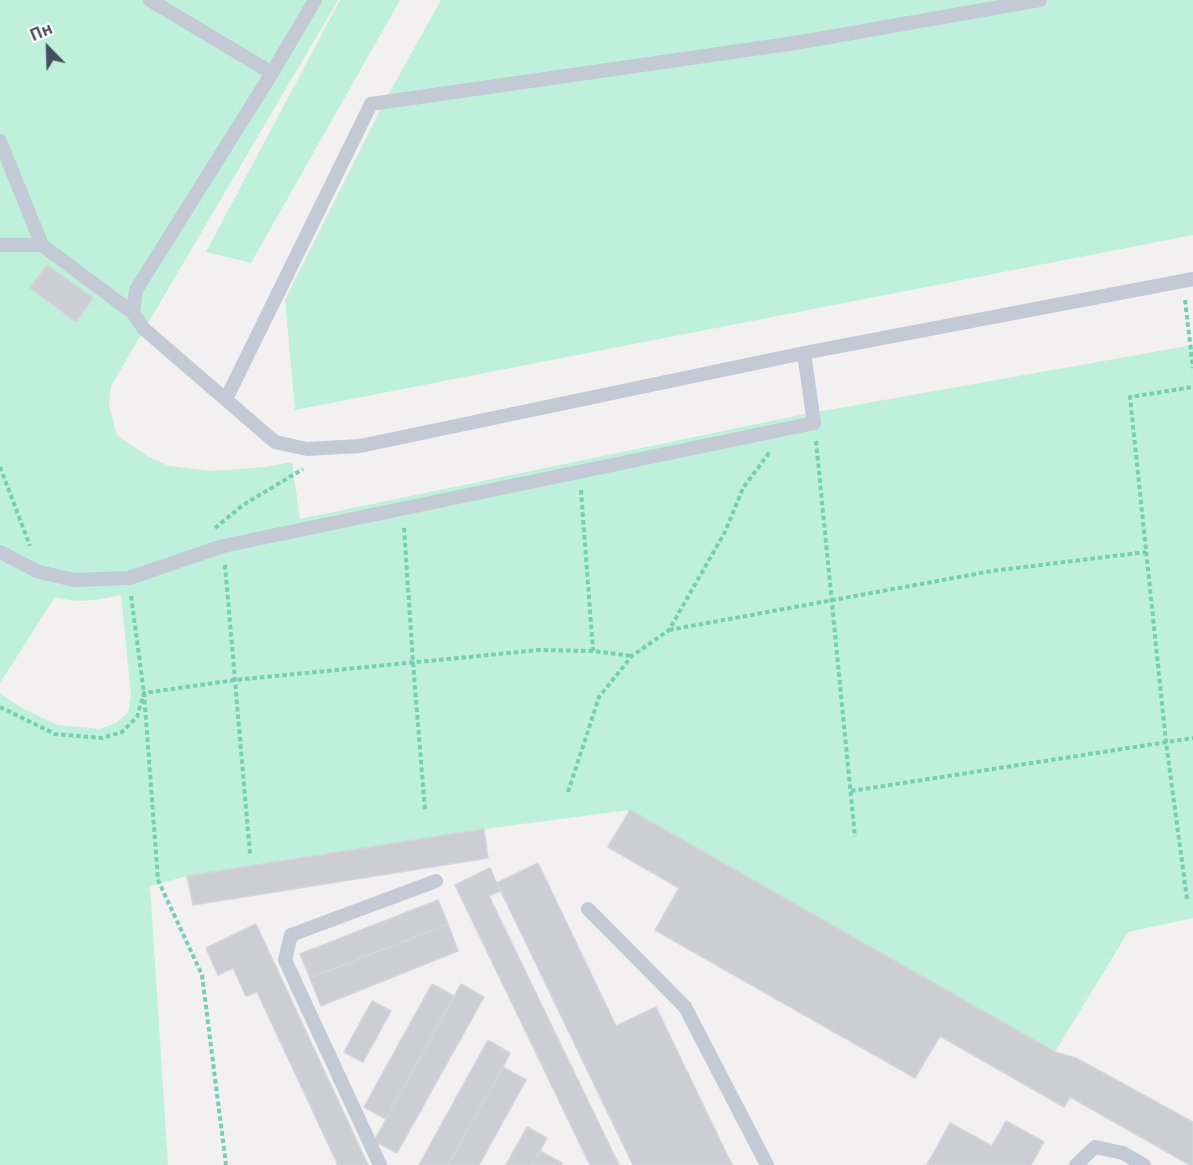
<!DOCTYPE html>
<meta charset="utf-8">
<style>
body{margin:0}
#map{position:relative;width:1193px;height:1165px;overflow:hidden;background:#f2f0f0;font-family:"Open Sans",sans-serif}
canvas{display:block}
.north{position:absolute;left:18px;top:18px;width:60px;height:60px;-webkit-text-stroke:4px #fff;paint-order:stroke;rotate:337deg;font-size:16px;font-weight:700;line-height:24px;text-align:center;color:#474f5e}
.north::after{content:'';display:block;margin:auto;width:21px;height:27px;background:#474f5e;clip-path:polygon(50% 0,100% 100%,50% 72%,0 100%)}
</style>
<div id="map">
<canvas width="1193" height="1165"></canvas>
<div class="north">Пн</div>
</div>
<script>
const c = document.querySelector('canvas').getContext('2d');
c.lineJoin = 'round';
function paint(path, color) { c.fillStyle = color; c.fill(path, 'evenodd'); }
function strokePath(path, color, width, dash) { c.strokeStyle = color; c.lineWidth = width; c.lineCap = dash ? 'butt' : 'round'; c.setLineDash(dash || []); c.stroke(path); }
const green = new Path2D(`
 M0,0H338L111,386L109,406L117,435L147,456L169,466L212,471L265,467L292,462L300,519L800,415L1193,345V918L1128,932L1055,1052L629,810L484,829L187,876L150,886L168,1165H0V694L24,709L58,725L99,729L116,723L128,713L131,696L121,595C95,600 83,604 55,597L0,683Z
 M340,0H400L251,263L206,252Z
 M441,0H1193V235L295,410L285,300L387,97Z`);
const building = new Path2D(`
 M47,265L93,298L76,322L30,288Z
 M630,810L1055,1052L1076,1058L1193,1122V1165H1190L1070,1097L1064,1107L940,1036L915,1078L655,930L679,888L608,847Z
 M484,829L488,858L193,905L187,876Z
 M538,863L616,1026L656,1007L732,1165H633L497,883Z
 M490,868L500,891L489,896L619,1165H590L455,885Z
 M438,900L448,924L310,978L300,954Z
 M256,924L368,1165H338L257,992L246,996L233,968L218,975L206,948Z
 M448,924L458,951L321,1006L310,978Z
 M432,984L454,996L386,1119L364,1107Z
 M461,984L484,997L397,1153L374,1141Z
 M372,1001L391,1011L363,1062L344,1052Z
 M488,1040L510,1053L503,1067L448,1165H419Z
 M503,1067L526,1080L479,1165H448Z
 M1006,1121L1044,1142L1031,1165H927L950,1123L992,1146Z
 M527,1127L547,1138L532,1165H506Z
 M540,1151L562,1163L561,1165H532Z`);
const path = new Path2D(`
 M1185,300L1193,368
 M816,441L855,837
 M0,467L30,546
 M581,490L593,651
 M215,528L243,505L303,469
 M404,528L413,662L425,811
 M225,565L250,854
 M131,596L144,693L158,880L202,975L226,1165
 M669,630L992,571L1146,552
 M0,707L55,734L102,738L122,732L137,717L144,693L235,680L539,650L593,651L632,656
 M851,791L1193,738
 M568,792L599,697L632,656L669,630L725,532L743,488L769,453L771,452
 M1187,899L1166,742L1130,397L1193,387`);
const lane = new Path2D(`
 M150,0L272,73
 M315,0L272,73L136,290L133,313L144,329L275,442L307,449L360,446L804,353L1193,279
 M0,141L42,245
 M0,245H42L133,313
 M226,399L371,104L795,43L1040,0
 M0,552L39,572L74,580L129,578L223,546L814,423L804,353
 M588,909L685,1007L767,1165
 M380,1165L285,960L291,935L436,881
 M1076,1165L1095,1147L1123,1153L1144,1165`);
paint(green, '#bef0db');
paint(building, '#ccced4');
strokePath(building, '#d4d4db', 1.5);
strokePath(path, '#75cfb5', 4, [4.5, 3]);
strokePath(lane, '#c3c9d5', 14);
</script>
